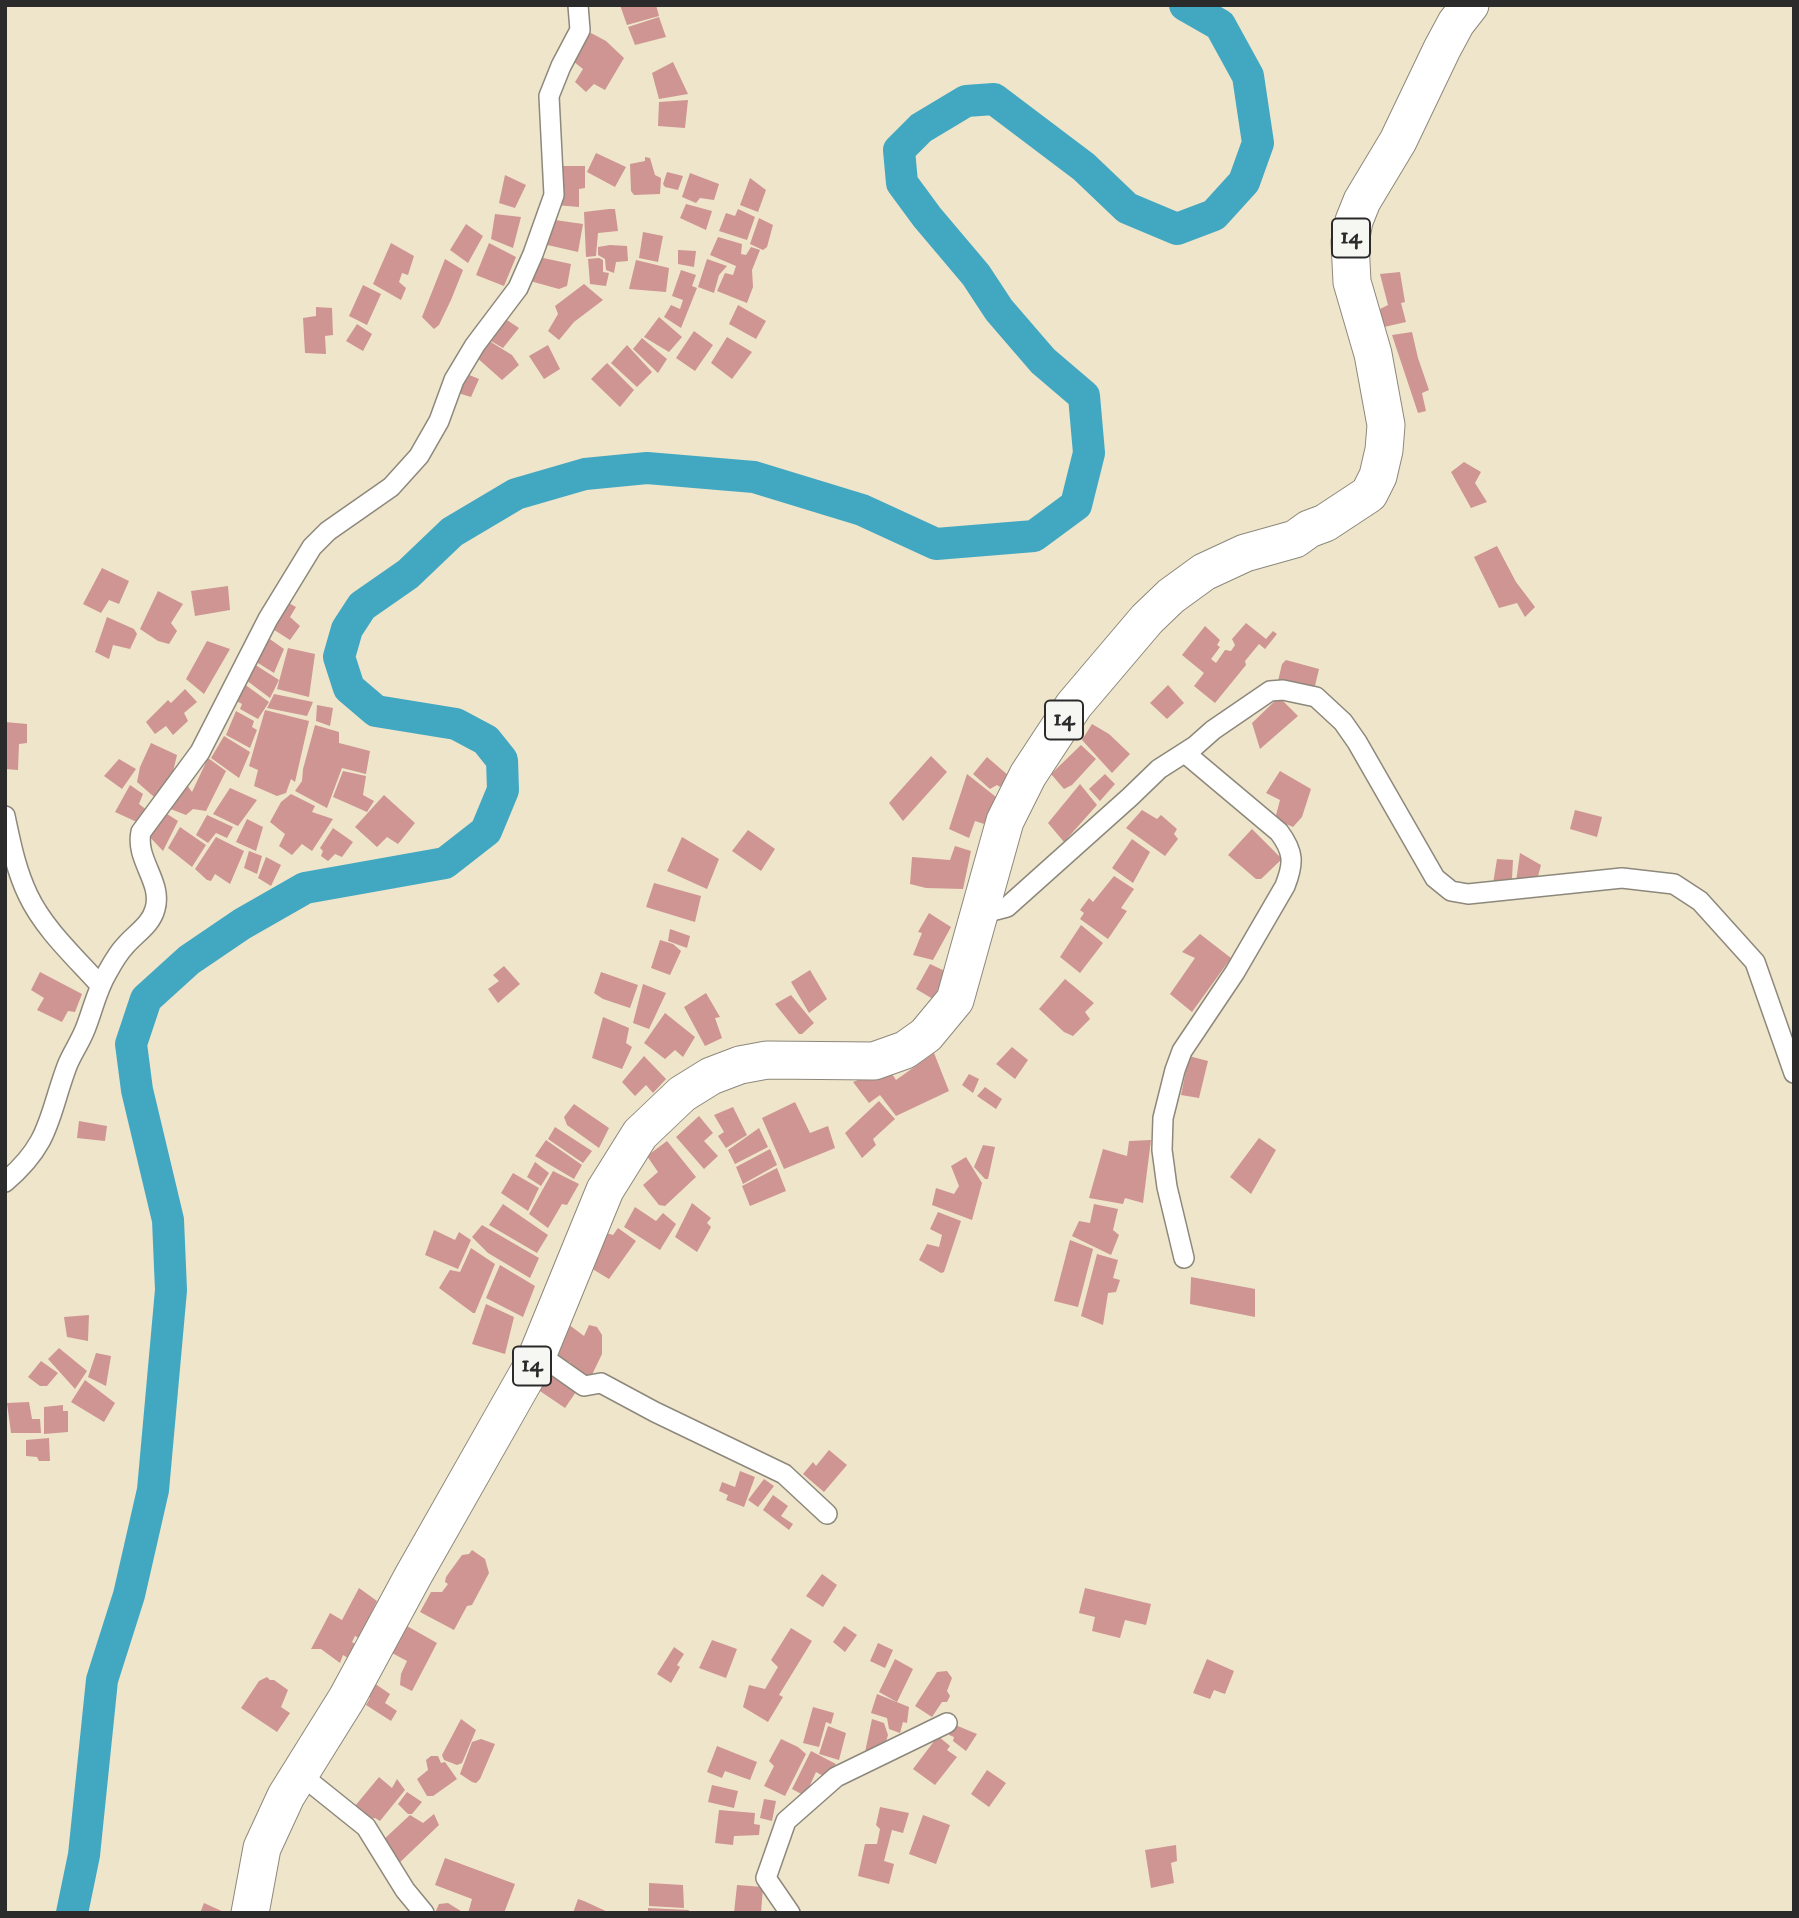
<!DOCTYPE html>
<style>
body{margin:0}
#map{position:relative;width:1799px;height:1918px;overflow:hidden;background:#efe5cb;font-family:"IM FELL DW Pica",serif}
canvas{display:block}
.frame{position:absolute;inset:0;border:7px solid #2b2b2b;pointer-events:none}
</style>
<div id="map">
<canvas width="1799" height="1918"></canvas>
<div class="frame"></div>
</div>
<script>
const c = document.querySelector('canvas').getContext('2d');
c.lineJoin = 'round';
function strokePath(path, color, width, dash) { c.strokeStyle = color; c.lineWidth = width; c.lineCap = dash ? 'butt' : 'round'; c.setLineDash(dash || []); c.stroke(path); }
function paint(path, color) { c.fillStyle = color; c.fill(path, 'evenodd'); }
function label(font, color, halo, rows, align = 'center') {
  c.font = font + ' "IM FELL DW Pica",serif'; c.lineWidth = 6; c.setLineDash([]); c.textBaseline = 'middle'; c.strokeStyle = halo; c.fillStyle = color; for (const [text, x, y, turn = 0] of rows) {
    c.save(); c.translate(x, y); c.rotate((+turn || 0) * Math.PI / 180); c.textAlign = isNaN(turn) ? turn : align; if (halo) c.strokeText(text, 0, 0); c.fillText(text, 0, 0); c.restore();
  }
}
const river = new Path2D(`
 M72,1913L84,1855L102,1680L129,1595L153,1490L171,1290L168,1220L137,1090L131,1044L146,999L189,960L242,924L305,888L445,863L486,831L503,790L502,760L486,740L456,724L376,711L349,688L339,657L347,629L362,606L408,574L452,532L516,494L585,474L647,468L754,477L862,510L936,544L1034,536L1076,505L1089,453L1084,396L1043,361L999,310L976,275L927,217L902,183L899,150L921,128L966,101L994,99L1084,167L1127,208L1177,229L1214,215L1244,182L1258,143L1248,76L1220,25L1185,5`);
const building = new Path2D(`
 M620,5H656L659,16L627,25Z
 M659,17L666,37L635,45L628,27Z
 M591,33L606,41L624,58L605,90L594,84L586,92L575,82L583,69L569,58Z
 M673,62L688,94L659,99L652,73Z
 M688,100L685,128L658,126L659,102Z
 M596,153L626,167L615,187L587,172Z
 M645,157L650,158L655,175L661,178L660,194L634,195L631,191L630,164L645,161Z
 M561,166H585V188L579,189V207L555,205Z
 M667,172L683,176L678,190L665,187L663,184Z
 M690,173L719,184L714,200L700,198L696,203L682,197Z
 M505,175L526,185L515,208L499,203Z
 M750,178L766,190L758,212L740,205Z
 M686,204L712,211L706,230L680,218Z
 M609,209H615L618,231L598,233L596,256L586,257L584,212Z
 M738,209L755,217L747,240L719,231L726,213L735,216Z
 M495,214L521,217L513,248L491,239Z
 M759,218L773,225L767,247L763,250L750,244Z
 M548,219L583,224L578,252L543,244Z
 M466,224L483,236L468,263L450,250Z
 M643,232L663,236L658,262L639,258Z
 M718,237L742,244L741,254L746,255L751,247L760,250L752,270L753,287L747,303L717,291L725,273L733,275L736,266L710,255Z
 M391,243L414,256L408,275L402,273L399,282L406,288L401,300L373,284Z
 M489,243L516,257L504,286L476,275Z
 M610,245L627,246L628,261L616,262L614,273L606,270L605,259L598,255V247Z
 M678,250L696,251L694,267L678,264Z
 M534,256L571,264L567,286L559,289L530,281Z
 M599,258L603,260V272L609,273L606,286L590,284L588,259Z
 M445,259L463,270L451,300L439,325L434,329L422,317Z
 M707,259L727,266L719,275L714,293L698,287Z
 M636,260L669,268L666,292L629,289Z
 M681,270L696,275L692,286L697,288L681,328L664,317L671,305L680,309L683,300L672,296Z
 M1400,272L1405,302L1401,303L1406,322L1384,327L1380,309L1388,305L1380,274Z
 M584,284L603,300L574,322L559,340L548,331L558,314L555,306Z
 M363,285L381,294L367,325L349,316Z
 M738,305L766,321L756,339L729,324Z
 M316,307L332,308L333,335L325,336L326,354L305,353L303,318L316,316Z
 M501,316L519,328L503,348L484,337Z
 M659,317L682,337L669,352L644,337Z
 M357,324L372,334L363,351L346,341Z
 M694,331L713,345L695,371L676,358Z
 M1412,332L1418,358L1429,390L1422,393L1426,411L1418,413L1392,335Z
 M727,337L752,352L732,379L711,363Z
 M642,338L667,359L658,373L633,349Z
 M486,339L512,355L519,365L502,380L475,356Z
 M548,345L560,369L544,379L529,356Z
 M627,345L652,372L637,387L611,363Z
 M607,363L634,390L620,407L591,379Z
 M462,372L479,379L471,397L455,392Z
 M1464,462L1481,472L1475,483L1487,502L1471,508L1451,472Z
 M1497,546L1516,582L1535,607L1525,617L1517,603L1499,608L1474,557Z
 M102,568L129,581L119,604L109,600L101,613L83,604Z
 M228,586L230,610L195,616L191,591Z
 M158,591L183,604L171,623L177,631L169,644L158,641L140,629Z
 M285,601L296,607L290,617L300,626L290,640L268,626Z
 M107,617L134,629L137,634L130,649L113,645L109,659L95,652Z
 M1246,623L1266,639L1273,631L1277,634L1265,649L1259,644L1245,661L1246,665L1215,703L1194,686L1204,673L1182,655L1205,626L1220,640L1217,645L1220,647L1211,659L1216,663L1225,650L1231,651L1235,645L1232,639Z
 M264,635L284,649L274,673L250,658Z
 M207,641L230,649L204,694L186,679Z
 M288,648L315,654L309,697L277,689Z
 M1286,660L1319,669L1314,690L1278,681L1282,664Z
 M251,662L279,680L270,698L242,677Z
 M240,681L269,702L258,719L240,709L242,704L231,698Z
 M1168,685L1184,703L1167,719L1150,703Z
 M185,689L197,702L184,713L188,721L173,735L166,726L155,734L146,722L168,700L171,703Z
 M274,694L313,702L307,716L267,708Z
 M1279,697L1298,716L1260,749L1252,723Z
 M317,705L333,708L330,726L316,721Z
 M265,710L309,721L295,782L291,779L286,793L277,796L254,786L258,770L249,766Z
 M236,711L254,721L252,727L257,730L250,748L226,735Z
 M5,722L27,724V743L19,744L18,770L5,769Z
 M1092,724L1109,734L1130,754L1112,773L1082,740Z
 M315,725L339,732V743L370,751L366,774L342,768L327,808L295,791L302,781L303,769Z
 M224,736L250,752L239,778L211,758Z
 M151,743L177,755L173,772L157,797L153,796L137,782L140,767Z
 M1081,745L1096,759L1072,785L1064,789L1051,774Z
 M931,756L947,772L903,821L889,803Z
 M987,757L1009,776L1000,787L997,785L990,789L973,774Z
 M208,758L226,771L206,811L193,809L186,815L168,808L187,785L192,792Z
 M119,759L136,769L122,789L104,776Z
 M343,771L366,776L363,795L374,801L367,812L333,797Z
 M1280,771L1311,789L1302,817L1293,827L1275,819L1280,800L1266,793Z
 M967,774L996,797L984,824L975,821L969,838L949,829Z
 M1105,774L1115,784L1100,801L1089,789Z
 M1080,784L1097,805L1064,842L1048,823Z
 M130,785L143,794L139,804L148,811L139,823L115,812Z
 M230,788L257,800L238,826L213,814Z
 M291,794L315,806L312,812L333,819L312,851L302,844L292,855L279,846L285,834L270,822L281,802Z
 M384,795L415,823L398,844L387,837L377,847L355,827Z
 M161,810L178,821L163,851L145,832Z
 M1142,810L1157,819L1161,815L1177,829L1174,834L1178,839L1165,856L1126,828Z
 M1575,810L1602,817L1597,837L1570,829Z
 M207,815L233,827L227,838L216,833L208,843L196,835Z
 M247,819L263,827L256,851L236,842Z
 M180,827L206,845L192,867L168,848Z
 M333,828L353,842L342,857L335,854L328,861L321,856L323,851L320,848Z
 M1252,829L1282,859L1261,879H1256L1228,855Z
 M748,830L775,849L761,871L732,851Z
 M216,837L244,851L230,884L215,874L211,881L207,880L195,869Z
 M682,837L719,859L707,889L667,871Z
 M1132,839L1150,852L1133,883L1112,868Z
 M955,846L971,851L963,889L926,888L910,884L912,857L950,860Z
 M249,851L262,856L257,874L244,868Z
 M1520,853L1541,865L1533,895L1515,889Z
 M266,857L281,865L271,886L258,878Z
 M1497,859L1513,860L1511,897L1491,896Z
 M1114,876L1134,889L1121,908L1127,911L1108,939L1080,919L1084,913L1080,910L1089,898L1093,902Z
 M654,883L701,896L695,922L646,907Z
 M929,913L951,927L933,960L913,955L922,933L918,932Z
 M1081,925L1103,943L1080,973L1060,957Z
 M670,929L690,936L687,948L668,941Z
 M1200,934L1231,958L1192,1012L1170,994L1195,958L1182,952Z
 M660,940L673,944L681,951L670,975L651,968Z
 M930,964L947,972L933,999L916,989Z
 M504,966L520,984L498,1003L488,989L499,981L493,975Z
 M810,970L827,999L809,1013L791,982Z
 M40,972L82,994L75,1012L68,1011L62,1022L37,1010L44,998L31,990Z
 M601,972L638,985L630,1008L603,999L594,993Z
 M1065,979L1094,1003L1085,1012L1090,1019L1073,1036L1064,1032L1039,1009Z
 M643,984L666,993L649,1029L633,1023Z
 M706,993L720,1017L715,1018L722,1038L705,1046L684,1007Z
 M791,995L814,1023L802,1034H799L775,1004Z
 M665,1013L695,1037L683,1057L675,1050L665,1059L644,1043Z
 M603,1017L629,1028L626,1043L632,1047L622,1069L592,1058Z
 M1012,1047L1028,1060L1015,1079L996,1064Z
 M934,1053L949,1091L896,1116L880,1095L869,1103L853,1082L888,1068L896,1080Z
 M644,1056L666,1079L653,1093L646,1085L635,1096L622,1082Z
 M1189,1056L1208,1061L1199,1098L1181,1095Z
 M969,1074L979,1079L973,1093L962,1085Z
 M985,1087L1002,1099L996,1109L977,1096Z
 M879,1101L895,1119L873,1139L876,1145L862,1158L845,1133Z
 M795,1102L810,1133L828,1126L835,1148L784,1169L762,1118Z
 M574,1104L609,1128L599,1148L567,1125L564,1117Z
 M733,1107L747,1135L726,1148L718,1136L724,1132L714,1115Z
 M699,1116L713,1133L704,1141L718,1156L704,1169L676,1137Z
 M79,1121L107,1126L105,1141L77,1138Z
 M555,1127L592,1151L583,1163L548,1139Z
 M759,1128L768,1147L735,1164L728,1150Z
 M1259,1138L1276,1150L1251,1194L1230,1177Z
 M546,1140L582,1165L574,1179L535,1156Z
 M1151,1140L1143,1203L1125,1198L1123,1204L1089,1198L1103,1149L1127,1156L1129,1141Z
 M667,1141L696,1177L665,1206L659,1205L643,1185L658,1172L647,1156Z
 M983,1145L995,1147L988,1179H985L974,1167Z
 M770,1149L777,1165L743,1184L736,1167Z
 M966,1157L982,1183L972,1220L932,1205L936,1188L954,1194L959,1186L951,1166Z
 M535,1162L549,1173L541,1186L527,1177Z
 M777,1168L786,1191L750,1206L742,1186Z
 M553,1171L579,1184L567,1205L562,1204L548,1228L529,1214Z
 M513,1173L539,1188L528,1211L501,1193Z
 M692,1203L711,1218L707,1223L711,1227L697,1252L675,1237Z
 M503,1204L548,1235L537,1253L489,1225Z
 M1094,1204L1118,1209L1113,1230L1119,1235L1111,1255L1072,1236L1079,1221L1090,1223Z
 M635,1207L656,1221L663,1213L676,1224L660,1250L624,1227Z
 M938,1212L961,1221L944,1272L941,1273L919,1260L927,1244L939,1247L942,1235L930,1229Z
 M482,1225L539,1258L530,1278L488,1253L472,1237Z
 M618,1228L636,1241L609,1279L589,1267L603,1232L613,1235Z
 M434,1230L455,1240L459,1232L471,1240L458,1269L425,1255Z
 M1070,1240L1093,1249L1078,1307L1054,1301Z
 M471,1248L495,1264L475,1313H473L439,1288L450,1270L460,1272Z
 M1097,1254L1118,1260L1113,1278L1120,1280L1116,1292L1108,1293L1103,1325L1081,1316Z
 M500,1265L535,1286L523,1317L486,1298Z
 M1191,1277L1255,1289V1317L1190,1304Z
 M486,1304L514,1317L505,1354L472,1344Z
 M89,1315L88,1341L67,1337L64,1317Z
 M568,1324L584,1336L589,1325L597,1327L602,1335V1354L590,1379L569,1371L571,1363L555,1356Z
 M59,1348L87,1371L75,1389L48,1359Z
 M96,1353L111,1356L106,1386L88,1377Z
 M41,1361L58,1373L47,1386H40L28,1377Z
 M544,1365L578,1389L565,1408L531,1385Z
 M85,1380L115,1403L104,1422L71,1402Z
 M29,1402L32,1419H40L41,1433H11L7,1403Z
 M63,1405V1411H68V1432L44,1434V1407Z
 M49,1438L50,1461H39L37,1457L26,1456V1440Z
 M829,1450L847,1465L824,1492L803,1474L813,1462L816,1466Z
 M740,1471L755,1477L744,1507L726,1500L728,1495L719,1491L722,1482L735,1487Z
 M764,1479L774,1486L758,1507L748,1500Z
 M773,1495L788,1506L781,1516L793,1524L789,1530L763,1510Z
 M472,1550L485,1559L489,1573L472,1605L467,1606L454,1630L420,1612L431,1592H442L448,1584L445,1582L446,1577L462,1555L469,1554Z
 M822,1574L837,1585L823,1607L806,1596Z
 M359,1588L377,1601L359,1638L355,1636L352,1642L355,1644L348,1658L343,1655L340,1663L321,1649H311L330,1613L342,1620Z
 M1085,1588L1151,1604L1146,1625L1125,1620L1120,1638L1092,1631L1095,1617L1079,1613Z
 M407,1626L437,1643L412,1691L400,1685L401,1674L407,1661L392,1653Z
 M844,1626L857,1635L845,1652L833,1642Z
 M791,1628L812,1641L779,1695L783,1697L768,1722L743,1707L749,1685L765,1689L778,1667L771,1660Z
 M712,1640L737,1649L726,1678L699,1668Z
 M878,1643L893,1650L885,1668L870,1661Z
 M674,1647L684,1654L677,1665L680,1667L671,1683L657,1674Z
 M895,1659L913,1669L897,1702L879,1692Z
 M1207,1659L1234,1671L1225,1694L1214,1690L1210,1699L1193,1693Z
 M947,1671L952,1678L947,1691L950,1696L947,1702H942L932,1717L915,1706L937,1672Z
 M267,1677L270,1680H274L288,1690L281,1707L290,1713L277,1732L241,1708L259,1681Z
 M374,1683L390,1694L385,1703L397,1711L391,1721L366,1705L370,1698L367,1695Z
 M877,1694L909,1707L907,1723L903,1722L900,1733L889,1729L887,1718L871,1713Z
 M813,1707L834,1713L831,1724L826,1722L819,1747L803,1743Z
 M461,1719L476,1730L462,1763L457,1765L444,1760L442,1755Z
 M872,1719L884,1723L888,1735L882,1755L865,1752Z
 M953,1724L977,1734L966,1751L953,1741L954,1737L949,1735Z
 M828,1726L846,1733L839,1760L819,1754Z
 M938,1736L950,1746L947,1750L957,1757L935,1785L913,1769Z
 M481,1739L495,1744L480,1779L476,1783L472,1782L460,1774L472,1742Z
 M781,1739L798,1747L806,1754L785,1796L764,1786L774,1766L769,1761Z
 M717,1746L757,1762L750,1780L725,1771L722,1778L707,1772Z
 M811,1751L836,1764L825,1777L816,1772L805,1796L792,1789Z
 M431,1756H438L441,1763L445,1762L457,1779L433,1796H427L417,1779L428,1770L426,1760Z
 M987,1770L1006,1783L989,1807L971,1794Z
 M379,1777L392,1788L397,1779L405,1790L380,1821L375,1818L370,1819L355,1806Z
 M712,1785L738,1791L734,1808L708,1802Z
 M407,1792L422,1802L412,1814H408L398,1804Z
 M764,1799L776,1801L772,1821L760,1818Z
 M880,1807L909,1813L903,1833L892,1830L884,1861L894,1864L889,1884L858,1876L865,1844H877L880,1829L876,1825Z
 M719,1810L755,1813L754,1824L760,1825L759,1835L734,1836L733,1845L715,1843Z
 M434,1814L439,1825L395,1867L388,1858L391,1848L382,1841L410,1815L423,1823Z
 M923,1815L950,1825L936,1864L909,1854Z
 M1176,1845L1177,1861L1171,1863L1174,1883L1151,1888L1145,1850Z
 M445,1858L515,1884L504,1913H468L472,1899L435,1885Z
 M649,1883L683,1885L684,1908L649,1906Z
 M737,1885L763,1887L761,1913H734Z
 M578,1899L584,1901L610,1913H573Z
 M204,1903L226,1913H200Z
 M448,1903L464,1913H435L439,1904Z
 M648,1908L689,1910L688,1913H648Z`);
const street = new Path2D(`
 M5,816C11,844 16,870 28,895C44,929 75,957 100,985
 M980,914L1007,907L1130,797L1159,769L1195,746L1213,730L1270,691L1283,690L1316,697L1343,722L1357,742L1435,878L1451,891L1468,894L1622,878L1674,884L1700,901L1755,962L1794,1073
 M5,1182C51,1143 48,1117 67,1066C72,1053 81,1041 86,1027C93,1009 97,990 107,973C112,964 118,953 125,946C135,934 151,925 155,909C163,882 135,860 141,832L200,752L268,619L312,547L328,531L391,487L419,456L439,421L454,380L475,345L518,288L533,254L554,195L549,96L561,66L580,30L578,5
 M1184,1258L1167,1187L1162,1150L1163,1118L1175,1070L1182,1051L1235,972L1285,886C1294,863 1294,852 1279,832L1185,753
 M537,1353L584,1386L601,1383L655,1412L784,1474L827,1514
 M300,1774L366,1827L405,1890L424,1913
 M790,1913L766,1878L786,1821L836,1777L947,1723`);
const highway = new Path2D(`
 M250,1913L262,1848L286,1796L347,1698L413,1576L535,1361L605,1190L640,1134L682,1094L711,1076L740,1065L767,1060L874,1061L905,1050L926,1035L955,1000L1005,821L1028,775L1074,705L1147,619L1171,596L1204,572L1245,553L1295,539L1309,529L1325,523L1369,494L1378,476L1384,450L1386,425L1373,354L1352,282L1350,242L1354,221L1362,201L1398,141L1442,49L1456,23L1470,5`);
const shields = [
 [1351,238,38],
 [1064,720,38],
 [532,1366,38]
];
const shieldNames = [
 ["14",1351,238],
 ["14",1064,720],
 ["14",532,1366]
];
strokePath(river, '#42a8c2', 32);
paint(building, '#ce9593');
strokePath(street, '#8d887b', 22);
strokePath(highway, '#8d887b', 39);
strokePath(street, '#fff', 19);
strokePath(highway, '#fff', 37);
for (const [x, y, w] of shields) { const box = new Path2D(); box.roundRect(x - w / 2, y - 19.5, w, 39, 5); c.fillStyle = '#f6f6f2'; c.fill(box); strokePath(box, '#2b2b2b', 2); }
label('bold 23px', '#2b2b2b', null, shieldNames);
</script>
